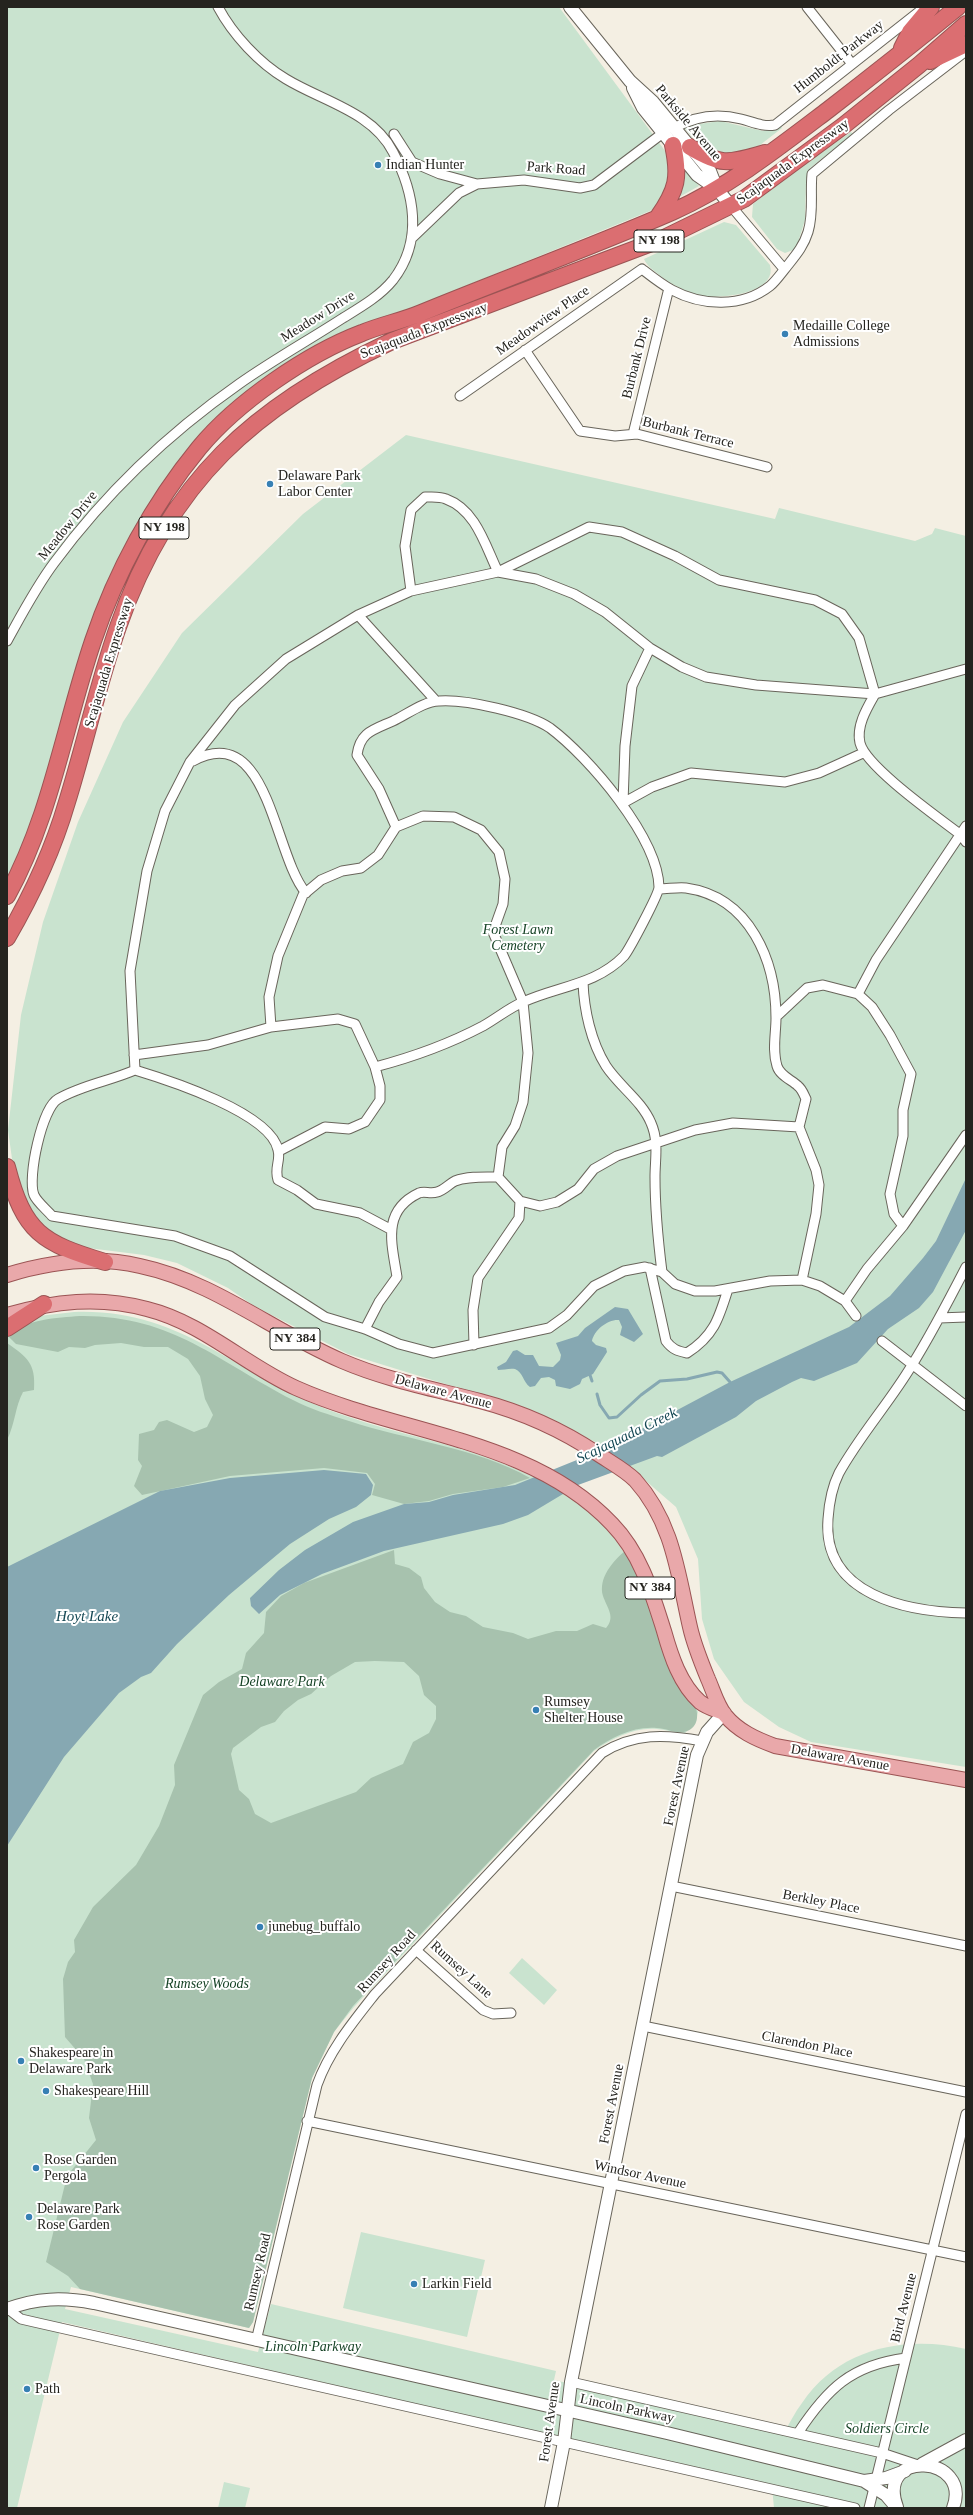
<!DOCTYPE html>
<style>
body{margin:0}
#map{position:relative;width:973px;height:2515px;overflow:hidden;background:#f4efe3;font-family:Georgia,serif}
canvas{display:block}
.frame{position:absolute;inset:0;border:8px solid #25241f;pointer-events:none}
</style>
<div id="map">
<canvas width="973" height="2515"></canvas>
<div class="frame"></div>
</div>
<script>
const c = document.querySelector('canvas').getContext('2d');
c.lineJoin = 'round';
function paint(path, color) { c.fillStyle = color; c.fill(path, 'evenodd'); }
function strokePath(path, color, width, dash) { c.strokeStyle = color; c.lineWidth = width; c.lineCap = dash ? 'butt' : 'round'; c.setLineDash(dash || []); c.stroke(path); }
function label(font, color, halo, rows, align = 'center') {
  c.font = font + ' Georgia,serif'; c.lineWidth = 4; c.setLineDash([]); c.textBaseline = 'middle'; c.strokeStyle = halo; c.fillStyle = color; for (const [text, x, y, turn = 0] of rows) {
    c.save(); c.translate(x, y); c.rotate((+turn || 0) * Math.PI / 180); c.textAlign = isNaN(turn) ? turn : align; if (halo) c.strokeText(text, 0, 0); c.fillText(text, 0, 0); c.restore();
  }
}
const green = new Path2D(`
 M7,7H559L671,159L674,174L657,207L650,211L333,340L171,476L135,527L108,580L95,613L32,824L7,880Z
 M720,121L763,131L781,126L782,128L751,152L734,159L698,144L685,129V126Z
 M851,132L853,134L810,168L806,181L805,220L796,249L785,253L777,249L752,217L753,204L794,171Z
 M680,161L699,186L674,200Z
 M724,222L736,225L770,265C778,293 722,299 704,296C687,293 672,285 658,274C652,269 647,266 644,259Z
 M406,435L775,519L779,508L915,541L932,534L935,528L966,536V1767L811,1742L779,1727L744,1702L714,1659L702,1619L698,1559L676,1507L631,1468L597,1443L536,1412L348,1354L254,1306L228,1288L177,1263L144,1255L80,1247L52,1236L37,1221L26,1203L13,1166L8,1130L21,1015L43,922L78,822L123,722L182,633L303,514Z
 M74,1312C181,1308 234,1373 326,1409C399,1437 472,1444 543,1482C561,1492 580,1503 595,1517C626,1545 637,1578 654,1615C668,1647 683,1680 698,1712L695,1724L685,1733C676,1733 667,1730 657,1729C634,1727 613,1738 594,1751L354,2007L334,2032L312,2078L253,2322L249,2328L71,2287L65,2309L258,2352L271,2304L556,2371L554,2380L784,2432C790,2423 795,2412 802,2403C839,2348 905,2335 966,2349V2508H774L772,2487L62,2322L17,2508H7V1332L39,1316Z
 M522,1958L557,1990L544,2005L509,1973Z
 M361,2232L485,2260L467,2337L343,2308Z
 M224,2482L250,2488L245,2508H218Z`);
const forest = new Path2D(`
 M80,1316C172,1315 217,1361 293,1400C310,1409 330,1415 349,1421C406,1440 478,1448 530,1478L503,1487L453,1494L429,1501L404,1504L372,1495L375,1484L367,1473L324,1468L230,1476L142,1495L134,1486L142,1466L138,1460L139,1434L154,1430L159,1422L167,1420L194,1432L207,1427L213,1415L205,1399L200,1376L188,1359L168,1347H144L121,1343L95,1345L85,1348L69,1347L58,1352L16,1344L9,1337C26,1318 57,1318 80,1316Z
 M7,1343C27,1357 36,1363 34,1390L23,1392C15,1407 15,1424 7,1440Z
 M394,1550L395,1564L409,1568L421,1577L424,1588L435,1602L450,1612L466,1616L483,1627L513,1633L528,1639L556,1631H577L593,1624L606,1628C616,1617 607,1608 603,1596C598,1578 613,1561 625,1551L634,1563L695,1706C699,1715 698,1727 687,1731C677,1735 666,1728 657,1728C633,1726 612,1737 594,1750L353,2006L334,2032L312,2078L253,2322L249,2328L80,2289L68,2276L46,2262L67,2176L96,2140L89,2118L93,2084L84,2059L65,2037L63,1979L68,1962L75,1952L74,1940L93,1907L136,1865L159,1826L175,1785L174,1765L203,1695L219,1682L242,1669L246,1653L264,1633L266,1612L281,1596L304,1583ZM375,1661L404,1662L419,1676L424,1695L436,1706V1719L429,1733L413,1742L403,1764L371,1778L356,1792L271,1823L255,1814L249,1799L239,1790L231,1754L233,1748L261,1727L275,1722L284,1711L298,1700L311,1694L331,1676L355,1662Z`);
const water = new Path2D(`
 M966,1178V1230L933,1292L919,1308L888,1329L857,1363L814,1381L801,1378L792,1382L756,1401L736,1417L662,1457L657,1456L578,1485L528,1515L503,1524L384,1551L322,1574L280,1595L259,1614L251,1606L250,1598L279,1570L305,1550L353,1522L404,1504L429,1502L453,1495L515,1485L604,1449L730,1382L849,1327L890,1296L923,1258L936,1241Z
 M615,1307L628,1309L643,1334L634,1342L620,1335L622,1327L619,1320C608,1319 594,1330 592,1341L596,1345L606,1348L607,1352L593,1374L582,1379L580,1384L570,1389L556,1386L555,1380L549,1377L541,1378L535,1386L530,1387C523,1382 523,1372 515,1369C510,1368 503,1370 498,1370L497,1367L506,1362L513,1351L517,1350L525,1355H533L539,1366L553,1367L560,1360L561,1355L556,1343L578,1336L585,1328Z
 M324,1470L366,1474L373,1485L371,1495L356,1507L329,1519L290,1544L229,1595L177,1644L151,1673L141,1677L119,1693L64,1757L7,1846V1567L160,1491L230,1478Z`);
const stream = new Path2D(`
 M590,1375L592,1381
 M597,1394L600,1405L609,1418L617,1417L641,1395L660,1381L687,1379L717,1372L722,1373L730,1382`);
const street = new Path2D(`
 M807,7L852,64
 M674,128C695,116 718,113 741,119C753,122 762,127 775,125L921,10
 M394,134L412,162L440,174L477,184L524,180L580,188L594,185L663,133
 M731,206L784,269
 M412,238L459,193L477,184
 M525,350L580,431L615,436L637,434L767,467
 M460,396L642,269C651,276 661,284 672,290C702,306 742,308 770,286C775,282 780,275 784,270C794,257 803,248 808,232C814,213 810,193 812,174L889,110L966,51
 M633,434L669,288
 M411,591L405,546L411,510L425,497C431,497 440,496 446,499C476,510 485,545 498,572L589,527L622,532L675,556L719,580L815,600L842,614L859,638L875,694C867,708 856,726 860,743C866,767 939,818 961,835L966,842
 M358,615L436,701
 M7,641C22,614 36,587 54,563C105,494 169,433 239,384C273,360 309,340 343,318C361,307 380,296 393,280C424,240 414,192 393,152C373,112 322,101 286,79C259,63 233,35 218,7
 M193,761C269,720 273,854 306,893
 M623,803L652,787L691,773L785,782L819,773L863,753
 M623,803L625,746L632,686L650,648
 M659,889C668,889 678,887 686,888C750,897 776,961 776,1018C776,1034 772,1050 777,1066C780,1076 792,1080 798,1086C802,1089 804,1095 806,1099L799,1127L816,1170L819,1185L816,1214L802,1280
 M583,982C584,1010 591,1042 606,1066C619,1086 642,1101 651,1123C659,1141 655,1159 655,1177C655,1209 658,1240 662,1272
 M858,994L876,960L966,826
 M776,1017L807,988L823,985L858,994L872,1007L890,1035L911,1074L903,1110V1136L890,1194L894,1214L903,1226
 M271,1027L269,997L278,956L303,895L321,880L342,871L361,868L378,855L396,827L423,816L454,817L481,830L499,852L505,879L503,904L493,932L523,1002L528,1053L523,1102L515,1126L502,1147L498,1177
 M134,1055L208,1045L271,1027L338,1019L355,1024L375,1067L380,1086V1100L365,1122L349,1129L325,1127L279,1151
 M375,1067C413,1057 449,1044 483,1026C497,1018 509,1008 523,1002C558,986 596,985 624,956C629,950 659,894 659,887C658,838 589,757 550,728C528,713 466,699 439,701C424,701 406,715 393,721C373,730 360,732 357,755L379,789L396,827
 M135,1070C168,1080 271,1113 278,1150C281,1161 274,1167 278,1180L297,1190L316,1204L360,1213L390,1229
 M520,1201L540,1206L557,1202L578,1189L594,1169L617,1156L695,1130L733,1123L799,1127
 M966,1267C949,1300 932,1333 912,1365C890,1402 860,1435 839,1473C832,1487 829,1504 828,1519C822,1595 907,1612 966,1613
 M650,1268L666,1341C672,1349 677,1351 687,1353C714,1336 719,1318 728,1289
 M845,1301L867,1269L903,1226L966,1135
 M856,1316L845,1301L820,1286L802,1280L770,1281L715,1291H695L675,1284L662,1272L645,1267L624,1271L594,1286L567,1315L549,1328L433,1353L399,1344L365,1329L325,1317L230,1256L175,1236L52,1216C47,1210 37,1202 34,1195C27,1178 42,1108 58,1099C82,1085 110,1081 135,1070L130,971L147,871L165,811L190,762L235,705L286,659L358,615L411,591L498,572L536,579L574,594L605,612L650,648L682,667L706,677L756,685L875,694L966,669
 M939,1318L966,1317
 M365,1329L379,1302L397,1277C392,1244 381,1211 419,1193C424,1191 431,1194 437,1192C443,1191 449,1184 455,1181C468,1176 485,1177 498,1177L520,1201L519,1218L478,1278L473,1310L474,1345
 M882,1341L966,1406
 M671,1886L966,1946
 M416,1950L483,2010L493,2014L511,2013
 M643,2026L966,2092
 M307,2121L966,2257
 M8,2309L21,2319L34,2322L855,2508
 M256,2341L317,2085C329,2051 353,2022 375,1994L602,1753C634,1733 665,1734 702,1741
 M571,2382L882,2453L918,2465
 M798,2433C827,2389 851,2365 906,2358
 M869,2508L966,2114`);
const secondary = new Path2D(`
 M570,7L630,81L653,102L710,171L717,189
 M633,88L643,108L697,175L717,189L731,206
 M7,2309C37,2298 62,2297 94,2303L667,2433L864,2481L886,2495L897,2508
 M922,2464L966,2440
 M864,2481L886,2478L905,2471
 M897,2507C875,2448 973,2455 953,2508
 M551,2508L564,2442L571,2382L697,1755L707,1732L724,1713`);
const primary = new Path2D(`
 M7,1275C49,1262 97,1256 140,1266C215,1282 272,1331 342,1361C386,1380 434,1389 480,1401C522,1412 562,1430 598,1454C610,1462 625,1470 635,1480C673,1522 678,1574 690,1627C694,1645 701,1662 708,1679C713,1690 717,1705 725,1715C738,1731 756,1739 775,1746L966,1780
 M7,1315C54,1301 99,1296 147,1309C203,1323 245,1365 296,1388C399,1434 531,1438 612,1524C641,1554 652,1593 664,1631C671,1656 680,1684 700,1702C706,1707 716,1710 724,1713`);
const highway = new Path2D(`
 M902,48L910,32L931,7
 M930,61L966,44
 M690,147C723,167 729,163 765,153
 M658,217C677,190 680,177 673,145
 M7,896C51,816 64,727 93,641C116,572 153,504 199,448C237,402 307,354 362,333C381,325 402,321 421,313C504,279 589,248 672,212C730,186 778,148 828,110C872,76 915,42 958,7
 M7,938C32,895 53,850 67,802C85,744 98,684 118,627C169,481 255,405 392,341L662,239L744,199L843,126L919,65L966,24
 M7,1167C24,1233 42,1243 105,1262
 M7,1328L44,1304`);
const markers = [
 [378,165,4,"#3780b4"],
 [785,334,4,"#3780b4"],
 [270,484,4,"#3780b4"],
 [536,1710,4,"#3780b4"],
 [260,1927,4,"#3780b4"],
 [21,2061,4,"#3780b4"],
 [46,2091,4,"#3780b4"],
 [36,2168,4,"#3780b4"],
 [29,2217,4,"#3780b4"],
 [414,2284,4,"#3780b4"],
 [27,2389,4,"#3780b4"]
];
const shields = [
 [659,241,50],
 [164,528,50],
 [295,1339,50],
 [650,1588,50]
];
const shieldNames = [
 ["NY 198",659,241],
 ["NY 198",164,528],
 ["NY 384",295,1339],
 ["NY 384",650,1588]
];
const streetNames = [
 ["Humboldt Parkway",839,57,-38],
 ["Parkside Avenue",688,123,50],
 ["Scajaquada Expressway",793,162,-36],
 ["Park Road",556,169,4],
 ["Meadow Drive",318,317,-32],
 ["Meadowview Place",543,321,-35],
 ["Scajaquada Expressway",424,331,-21],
 ["Burbank Drive",637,358,-76],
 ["Burbank Terrace",688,433,14],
 ["Meadow Drive",68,526,-51],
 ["Scajaquada Expressway",109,663,-73],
 ["Delaware Avenue",443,1392,15],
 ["Delaware Avenue",840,1758,10],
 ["Forest Avenue",677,1786,-78],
 ["Berkley Place",821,1902,11],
 ["Rumsey Road",387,1962,-48],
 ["Rumsey Lane",461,1970,42],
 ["Clarendon Place",807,2045,11],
 ["Forest Avenue",612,2104,-79],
 ["Windsor Avenue",640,2175,12],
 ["Rumsey Road",258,2272,-77],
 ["Bird Avenue",904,2308,-76],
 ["Lincoln Parkway",627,2409,12],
 ["Forest Avenue",550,2422,-82]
];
const poiNames = [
 ["Indian Hunter",386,165],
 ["Medaille College",793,326],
 ["Admissions",793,342],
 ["Delaware Park",278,476],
 ["Labor Center",278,492],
 ["Rumsey",544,1702],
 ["Shelter House",544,1718],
 ["junebug_buffalo",268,1927],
 ["Shakespeare in",29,2053],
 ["Delaware Park",29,2069],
 ["Shakespeare Hill",54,2091],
 ["Rose Garden",44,2160],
 ["Pergola",44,2176],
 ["Delaware Park",37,2209],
 ["Rose Garden",37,2225],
 ["Larkin Field",422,2284],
 ["Path",35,2389]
];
const parkNames = [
 ["Forest Lawn",518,930],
 ["Cemetery",518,946],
 ["Delaware Park",282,1682],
 ["Rumsey Woods",207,1984],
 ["Lincoln Parkway",313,2347],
 ["Soldiers Circle",887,2429]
];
const waterNames = [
 ["Scajaquada Creek",627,1436,-26],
 ["Hoyt Lake",87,1617]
];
paint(green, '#c9e3cf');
paint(forest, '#a7c2ae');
paint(water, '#86a8b2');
strokePath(stream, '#86a8b2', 3);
strokePath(street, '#69655b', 11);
strokePath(secondary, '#69655b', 14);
strokePath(primary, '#9b5454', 16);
strokePath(highway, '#9b5454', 18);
strokePath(street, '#fff', 9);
strokePath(secondary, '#fff', 12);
strokePath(primary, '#e9a8aa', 14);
strokePath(highway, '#db6e71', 16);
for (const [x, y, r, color] of markers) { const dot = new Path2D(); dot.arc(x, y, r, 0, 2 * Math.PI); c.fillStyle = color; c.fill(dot); strokePath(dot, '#fff', 1.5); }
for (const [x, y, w] of shields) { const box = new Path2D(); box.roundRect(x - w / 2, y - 11, w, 22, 3); c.fillStyle = '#fff'; c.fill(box); strokePath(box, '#25241f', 1); }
label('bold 13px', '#25241f', null, shieldNames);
label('14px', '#25241f', '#fff', streetNames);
label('14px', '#25241f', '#fff', poiNames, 'left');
label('italic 14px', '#154225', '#fff', parkNames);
label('italic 15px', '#144753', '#fff', waterNames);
</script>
